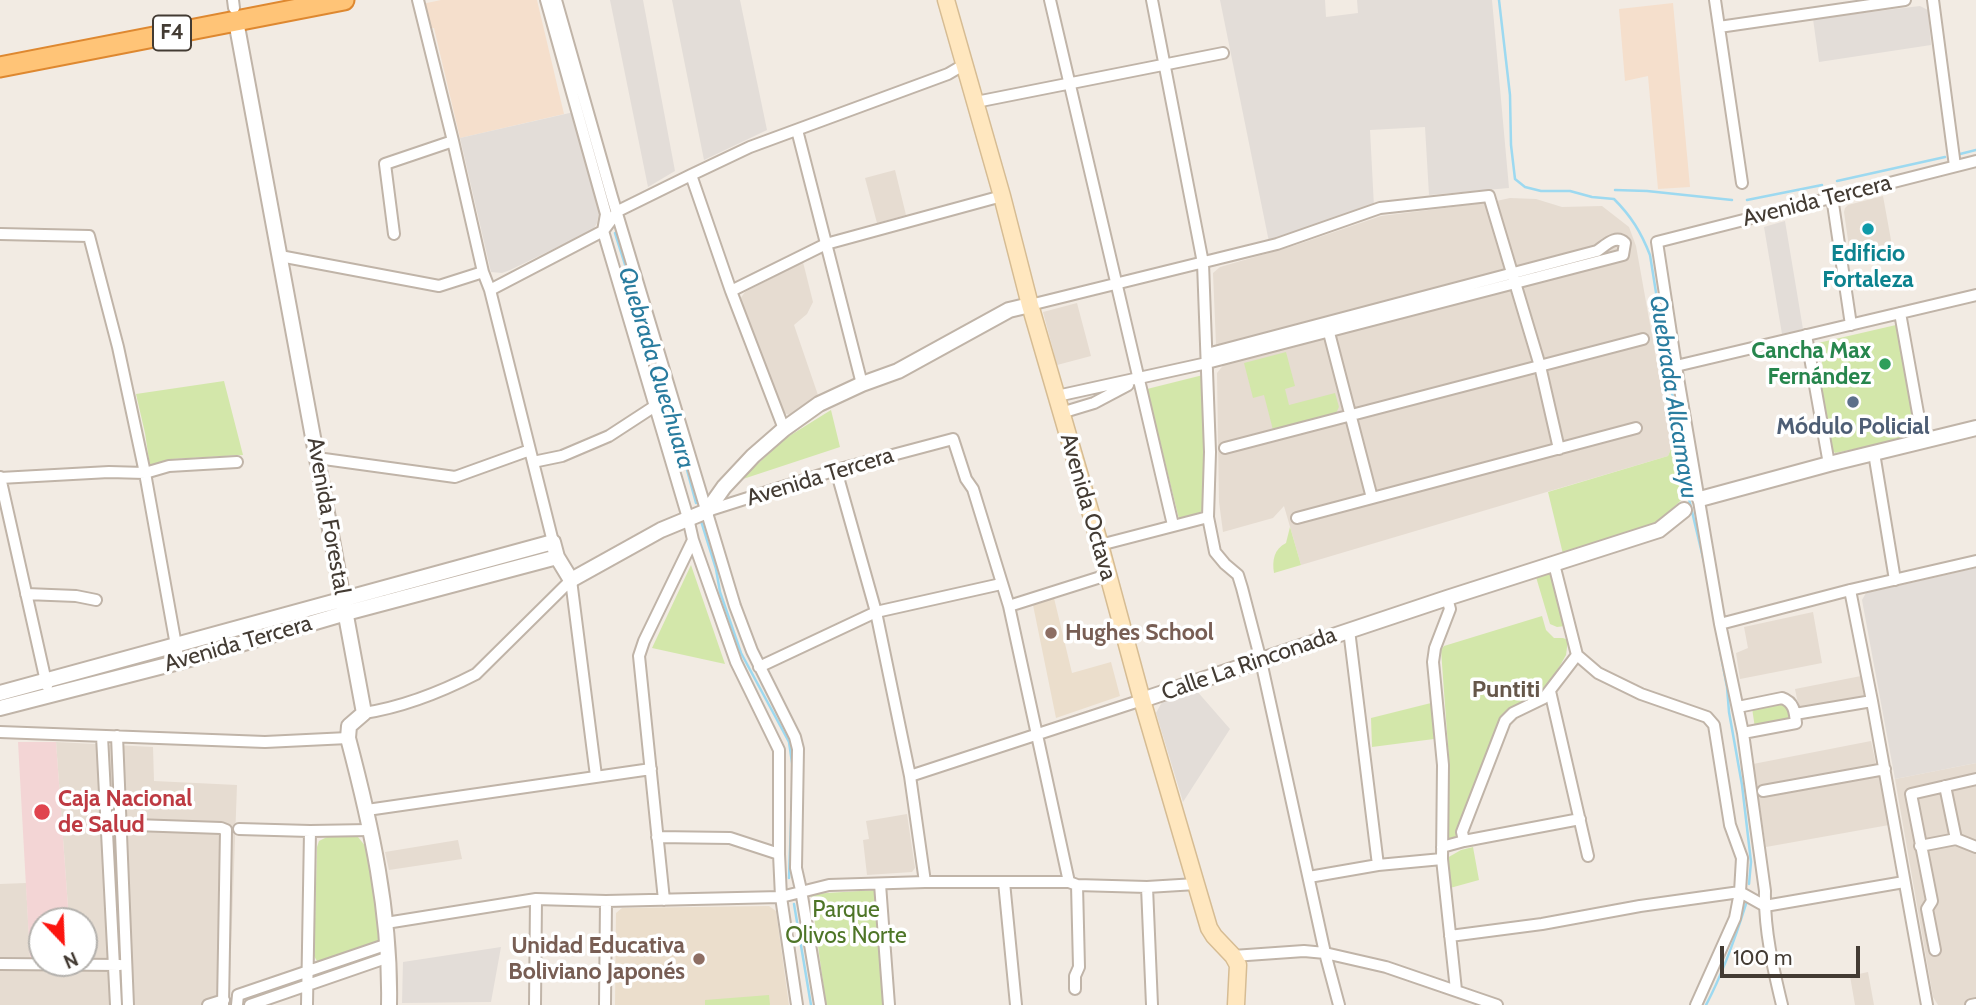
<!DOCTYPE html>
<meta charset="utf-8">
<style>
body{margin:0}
#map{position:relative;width:1976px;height:1005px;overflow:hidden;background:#f2ebe3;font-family:Cabin,sans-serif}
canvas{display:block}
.north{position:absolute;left:28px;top:907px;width:70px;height:70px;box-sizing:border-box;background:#fff;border:2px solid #b4b1ad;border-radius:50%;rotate:157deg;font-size:19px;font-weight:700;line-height:28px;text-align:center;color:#433b33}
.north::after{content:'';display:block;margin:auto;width:24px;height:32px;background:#fc150f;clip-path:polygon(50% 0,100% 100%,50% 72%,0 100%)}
.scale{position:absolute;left:1720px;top:946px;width:140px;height:32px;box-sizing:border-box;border:4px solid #433b33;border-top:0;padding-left:9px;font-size:21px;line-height:24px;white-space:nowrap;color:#433b33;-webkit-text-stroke:5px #fff;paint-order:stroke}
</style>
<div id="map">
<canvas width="1976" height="1005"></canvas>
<div class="north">N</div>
<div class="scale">100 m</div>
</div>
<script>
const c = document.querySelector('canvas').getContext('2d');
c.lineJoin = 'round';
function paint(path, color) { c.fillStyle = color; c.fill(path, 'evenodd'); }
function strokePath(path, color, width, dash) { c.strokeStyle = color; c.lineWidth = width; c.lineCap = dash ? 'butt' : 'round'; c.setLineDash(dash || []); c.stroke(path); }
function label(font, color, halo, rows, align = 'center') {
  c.font = font + ' Cabin,sans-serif'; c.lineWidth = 7; c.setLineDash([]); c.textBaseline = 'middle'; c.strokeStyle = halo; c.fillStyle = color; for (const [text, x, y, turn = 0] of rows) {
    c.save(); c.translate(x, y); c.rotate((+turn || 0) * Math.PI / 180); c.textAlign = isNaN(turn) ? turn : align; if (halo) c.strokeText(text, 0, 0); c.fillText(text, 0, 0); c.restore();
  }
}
const residential = new Path2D(`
 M895,170L906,215L877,223L865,178Z
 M1883,196L1893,251L1851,261L1844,212L1845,208L1848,205Z
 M1510,198L1536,199L1562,207L1602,206L1629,227L1636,246L1672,447L1668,456L1301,565L1284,506L1273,518L1223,532L1219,502L1217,373L1225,363L1222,349L1216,345L1213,273L1220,267L1296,245L1381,216L1492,202Z
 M803,262L813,302L807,314L794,325L819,398L789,415L784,413L740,299L745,292Z
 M1077,303L1091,356L1057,365L1043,312Z
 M1813,612L1822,663L1740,679L1736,653L1748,648L1744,627Z
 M1861,676L1865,694L1860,698L1799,709L1795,689Z
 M1871,741L1889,825L1766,847L1753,764Z
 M56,742L153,747L154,781L237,785L229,1005H0V884L26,883L30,958H42V963H84V921H69Z
 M1976,763V1005H1938L1933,997L1895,779Z
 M907,814L915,868L912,872L867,875L863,840L869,839L866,821Z
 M458,840L462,859L389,870L385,852Z
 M1868,972L1874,1005H1855L1850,976Z`);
const commercial = new Path2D(`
 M441,0H537L564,114L460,138L434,28H428L422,4Z
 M1673,3L1690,187L1658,189L1648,76L1625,81L1619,9Z`);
const industrial = new Path2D(`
 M610,0H643L675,171L648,187Z
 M672,0H740L767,130L704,160Z
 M1220,0H1325L1326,17L1358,13L1357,0H1492L1509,188L1429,195L1425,127L1370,130L1374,207L1362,208L1269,242Z
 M1920,6L1928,10L1931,45L1819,62L1813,19Z
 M574,112L600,209L597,223L593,230L510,270L502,273L491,272L460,138Z
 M1785,221L1803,329L1782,334L1764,227Z
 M1976,568V763L1895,779L1862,600L1866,593Z
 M1196,690L1230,729L1183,802L1156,713L1162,702Z
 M501,947L491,1002L402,1003L403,962Z`);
const education = new Path2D(`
 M1054,598L1072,673L1111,662L1120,696L1056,718L1033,605Z
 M769,906L776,911L789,1005H615L616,913L622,908Z`);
const medical = new Path2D(`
 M18,742H56L69,921H42V958H30Z`);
const green = new Path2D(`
 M1896,325L1899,330L1915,433L1910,438L1835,453L1829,446L1819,382L1824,374L1821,357H1815V347L1818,343Z
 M1286,352L1295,386L1285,389L1289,405L1335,393L1339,407L1336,413L1273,430L1264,395L1253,398L1244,363Z
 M1203,375L1204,509L1196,516L1179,519L1147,389Z
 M224,381L243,455L172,459L150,467L145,433L136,394Z
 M831,410L840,447L740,480L786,438Z
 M1672,447L1682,499L1661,521L1563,554L1548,492L1668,456Z
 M1290,527L1301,565L1274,573C1272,560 1274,549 1286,543Z
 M691,565L725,664L652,648Z
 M1551,572L1565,626L1557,627L1550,624L1536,577Z
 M1542,616L1546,630L1554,638H1563L1568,640L1566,655L1557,671L1538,695L1507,711L1500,720L1456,837L1446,841L1449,760L1441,650L1444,646Z
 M1784,702L1790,708L1791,719L1755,728L1752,708Z
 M1431,703L1434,739L1372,747L1371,718Z
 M327,837H358L366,847L381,936L377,944L322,963L317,961L314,956L317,847L319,841Z
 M1473,847L1479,880L1450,888L1447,858L1461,850Z
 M876,890L884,1005H826L811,894Z
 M769,995L770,1005H705V1000Z`);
const stream = new Path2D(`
 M1499,0L1510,95L1511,145L1515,179L1525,187L1541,191H1570L1592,197L1614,199C1631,216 1641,232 1650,255L1689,499L1705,566
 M1960,154L1976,150
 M1837,181L1945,157
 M1615,190L1647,191L1732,200
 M1747,200L1822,185
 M615,233L656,362
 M658,368L669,415L684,459L696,503
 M701,521L716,569L720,592L741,653L789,742L793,769
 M1719,645L1727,687L1729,712L1742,785L1751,862L1749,884
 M789,878L792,797
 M794,904L811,1005
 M1706,1005C1723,973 1735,939 1746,904`);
const minor = new Path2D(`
 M233,0L234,8
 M418,0L453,141L483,272L490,290L553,542
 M546,0L606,214L603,231L688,518L693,540L736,662L779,750V854L781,897L797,1005
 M556,0L612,197L735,606L752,651L795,737L798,749L796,868L801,890L820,1005
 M1050,0L1173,525
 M1152,0L1203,263L1210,452L1208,517L1215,552L1225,564L1238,575L1242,588L1261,661L1325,953L1339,1005
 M1715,0L1742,183
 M1933,0L1955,166
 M1719,27L1905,0
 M976,102L1223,53
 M797,130L862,384
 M691,175L731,291L784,429
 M1832,197L1851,325
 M0,234L89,236L118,347L145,473L179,662
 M394,234L385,164L453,141
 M280,256L439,286L483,272
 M490,290L603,231L618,211L691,175L750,147L948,74L965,64
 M731,291L826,244L1002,196
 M1030,305L1277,244L1380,208L1489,196L1540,366L1559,449
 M1900,313L1923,441
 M1327,325L1372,498
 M1806,335L1829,464
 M1676,366L1976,295
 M1057,396L1207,363L1623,255L1625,243C1616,234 1606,245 1597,251L1207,354
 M1061,413L1094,403L1128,385
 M1225,448L1643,339
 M1874,453L1895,580
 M317,458L455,477L530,450
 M533,462L562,456L609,436L655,406
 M836,470L876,612L910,776L925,882
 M0,477L47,686
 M0,478L109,472L145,473L169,466L237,462
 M707,511L836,470L953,439L966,479L973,489L1009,606L1069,882
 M1297,518L1636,428
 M1100,545L1208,517
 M1554,564L1577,655L1598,673L1641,694L1707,717L1714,725L1730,825L1742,858L1740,892L1735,918L1696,1005
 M571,580L596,776
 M1850,590L1872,701L1927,1005
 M26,594L76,596L96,600
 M1447,598L1450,609L1435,648L1433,662L1443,765L1442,859L1456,990
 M1009,606L1107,575
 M1720,624L1850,590L1976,561
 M1349,630L1378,865
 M759,667L876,612L1001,584
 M1550,691L1588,856
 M1738,707L1782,698C1794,702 1795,712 1796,723L1743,733
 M364,713C403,707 441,692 476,674L571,580
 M1795,714L1872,701
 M0,732L265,742L348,738
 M102,736L116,1005
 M117,736L128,1005
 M910,776L1142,700
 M1945,786L1956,839
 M1763,791L1885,769
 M367,810L651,769
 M106,824L221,828L226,830L223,1005
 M239,829L310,831L370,830
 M657,837L730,838L779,854
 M1464,841L1462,832L1505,721L1513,713L1544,698L1577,655
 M1920,846L1956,839L1976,847
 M1442,847L1464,841L1580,819
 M1309,877L1378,865L1442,859
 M1004,882L1016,1005
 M880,884L889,1005
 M1147,887L1152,1005
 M664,900L639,656L644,641L693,540
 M386,923L536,899L606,901L781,897L829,885L925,882H1069L1077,885L1147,887L1196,884
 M1450,936L1542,924L1640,906L1740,892L1765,906L1904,882
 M1935,950L1927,909L1932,901L1911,794L1976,779
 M1233,956L1304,951L1325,953L1386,967L1497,1005
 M0,964L120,965
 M1075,989V976L1079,967L1077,885
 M208,1005L224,1000
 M237,1005L238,995L388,944
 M250,1005L389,957
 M307,1005L310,831
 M535,1005L536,899
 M605,1005L606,901
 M1782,1005C1773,968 1764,929 1765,891L1743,733L1720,624L1676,366L1657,242L1976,161
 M1971,1005L1976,1004`);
const tertiary = new Path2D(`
 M236,21L364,713L349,726L348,738C371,825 391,914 389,1005
 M1700,499L1829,464L1976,428
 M0,693L553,542L557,557L571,580L661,530L707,511L724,487L753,456L784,429L819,404L862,384L898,371L1009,310L1030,305
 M1142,700L1447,598L1659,530L1684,510
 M0,708L179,662L346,613L557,557`);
const secondary = new Path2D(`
 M946,0L1002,196L1030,305L1100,545L1142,700L1196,884L1209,928L1214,936L1233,956L1238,965L1236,1005`);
const trunk = new Path2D(`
 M0,67L344,0`);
const markers = [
 [1868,229,7,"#0f9aa8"],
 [1885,364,7,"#2e9e5b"],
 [1853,402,7,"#5c6f8a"],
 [1051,633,7,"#8d6e63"],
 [42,812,9,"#e0444e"],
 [699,959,7,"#8d6e63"]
];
const shields = [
 [172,33,38]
];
const shieldNames = [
 ["F4",172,33]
];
const streetNames = [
 ["Avenida Tercera",1817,201,-14],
 ["Avenida Tercera",820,477,-17],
 ["Avenida Octava",1088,507,74],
 ["Avenida Forestal",328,516,80],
 ["Avenida Tercera",238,644,-16],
 ["Calle La Rinconada",1249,664,-19]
];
const cultureNames = [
 ["Edificio",1868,254],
 ["Fortaleza",1868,280]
];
const leisureNames = [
 ["Cancha Max",1871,351],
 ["Fernández",1871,377]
];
const serviceNames = [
 ["Módulo Policial",1853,427]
];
const educationNames = [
 ["Hughes School",1065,633],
 ["Unidad Educativa",685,946,"right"],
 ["Boliviano Japonés",685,972,"right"]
];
const healthNames = [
 ["Caja Nacional",58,799],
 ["de Salud",58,825]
];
const parkNames = [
 ["Parque",846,910],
 ["Olivos Norte",846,936]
];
const waterNames = [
 ["Quebrada Quechuara",656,368,73],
 ["Quebrada Allcamayu",1673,397,81]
];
const neighbourhoodNames = [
 ["Puntiti",1506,690]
];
paint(residential, '#e6dcd1');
paint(commercial, '#f5dfcc');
paint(industrial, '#e3ddd8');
paint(education, '#ebdecc');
paint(medical, '#f3d5d5');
paint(green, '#d3e7aa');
strokePath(stream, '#9dd9f0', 2.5);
strokePath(minor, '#c0b4a8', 14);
strokePath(tertiary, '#c0b4a8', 18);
strokePath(secondary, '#d6bc93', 19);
strokePath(trunk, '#de8830', 23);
strokePath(minor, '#fff', 10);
strokePath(tertiary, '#fff', 14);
strokePath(secondary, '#ffe7bf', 16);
strokePath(trunk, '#ffc477', 19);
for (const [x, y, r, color] of markers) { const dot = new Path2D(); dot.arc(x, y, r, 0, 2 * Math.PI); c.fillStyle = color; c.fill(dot); strokePath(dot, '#fff', 2.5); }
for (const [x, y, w] of shields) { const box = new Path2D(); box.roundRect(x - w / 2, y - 17.5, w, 35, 5); c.fillStyle = '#fff'; c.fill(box); strokePath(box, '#433b33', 2); }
label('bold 21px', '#433b33', null, shieldNames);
label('23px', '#433b33', '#fff', streetNames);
label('bold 23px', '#0d838f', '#fff', cultureNames);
label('bold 23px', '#27864d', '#fff', leisureNames, 'right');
label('bold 23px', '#4e5e75', '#fff', serviceNames);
label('bold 23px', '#785e54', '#fff', educationNames, 'left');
label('bold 23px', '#be3a42', '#fff', healthNames, 'left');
label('23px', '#4e7527', '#fff', parkNames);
label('italic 24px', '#297c9f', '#fff', waterNames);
label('bold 24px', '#66574a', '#fff', neighbourhoodNames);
</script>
